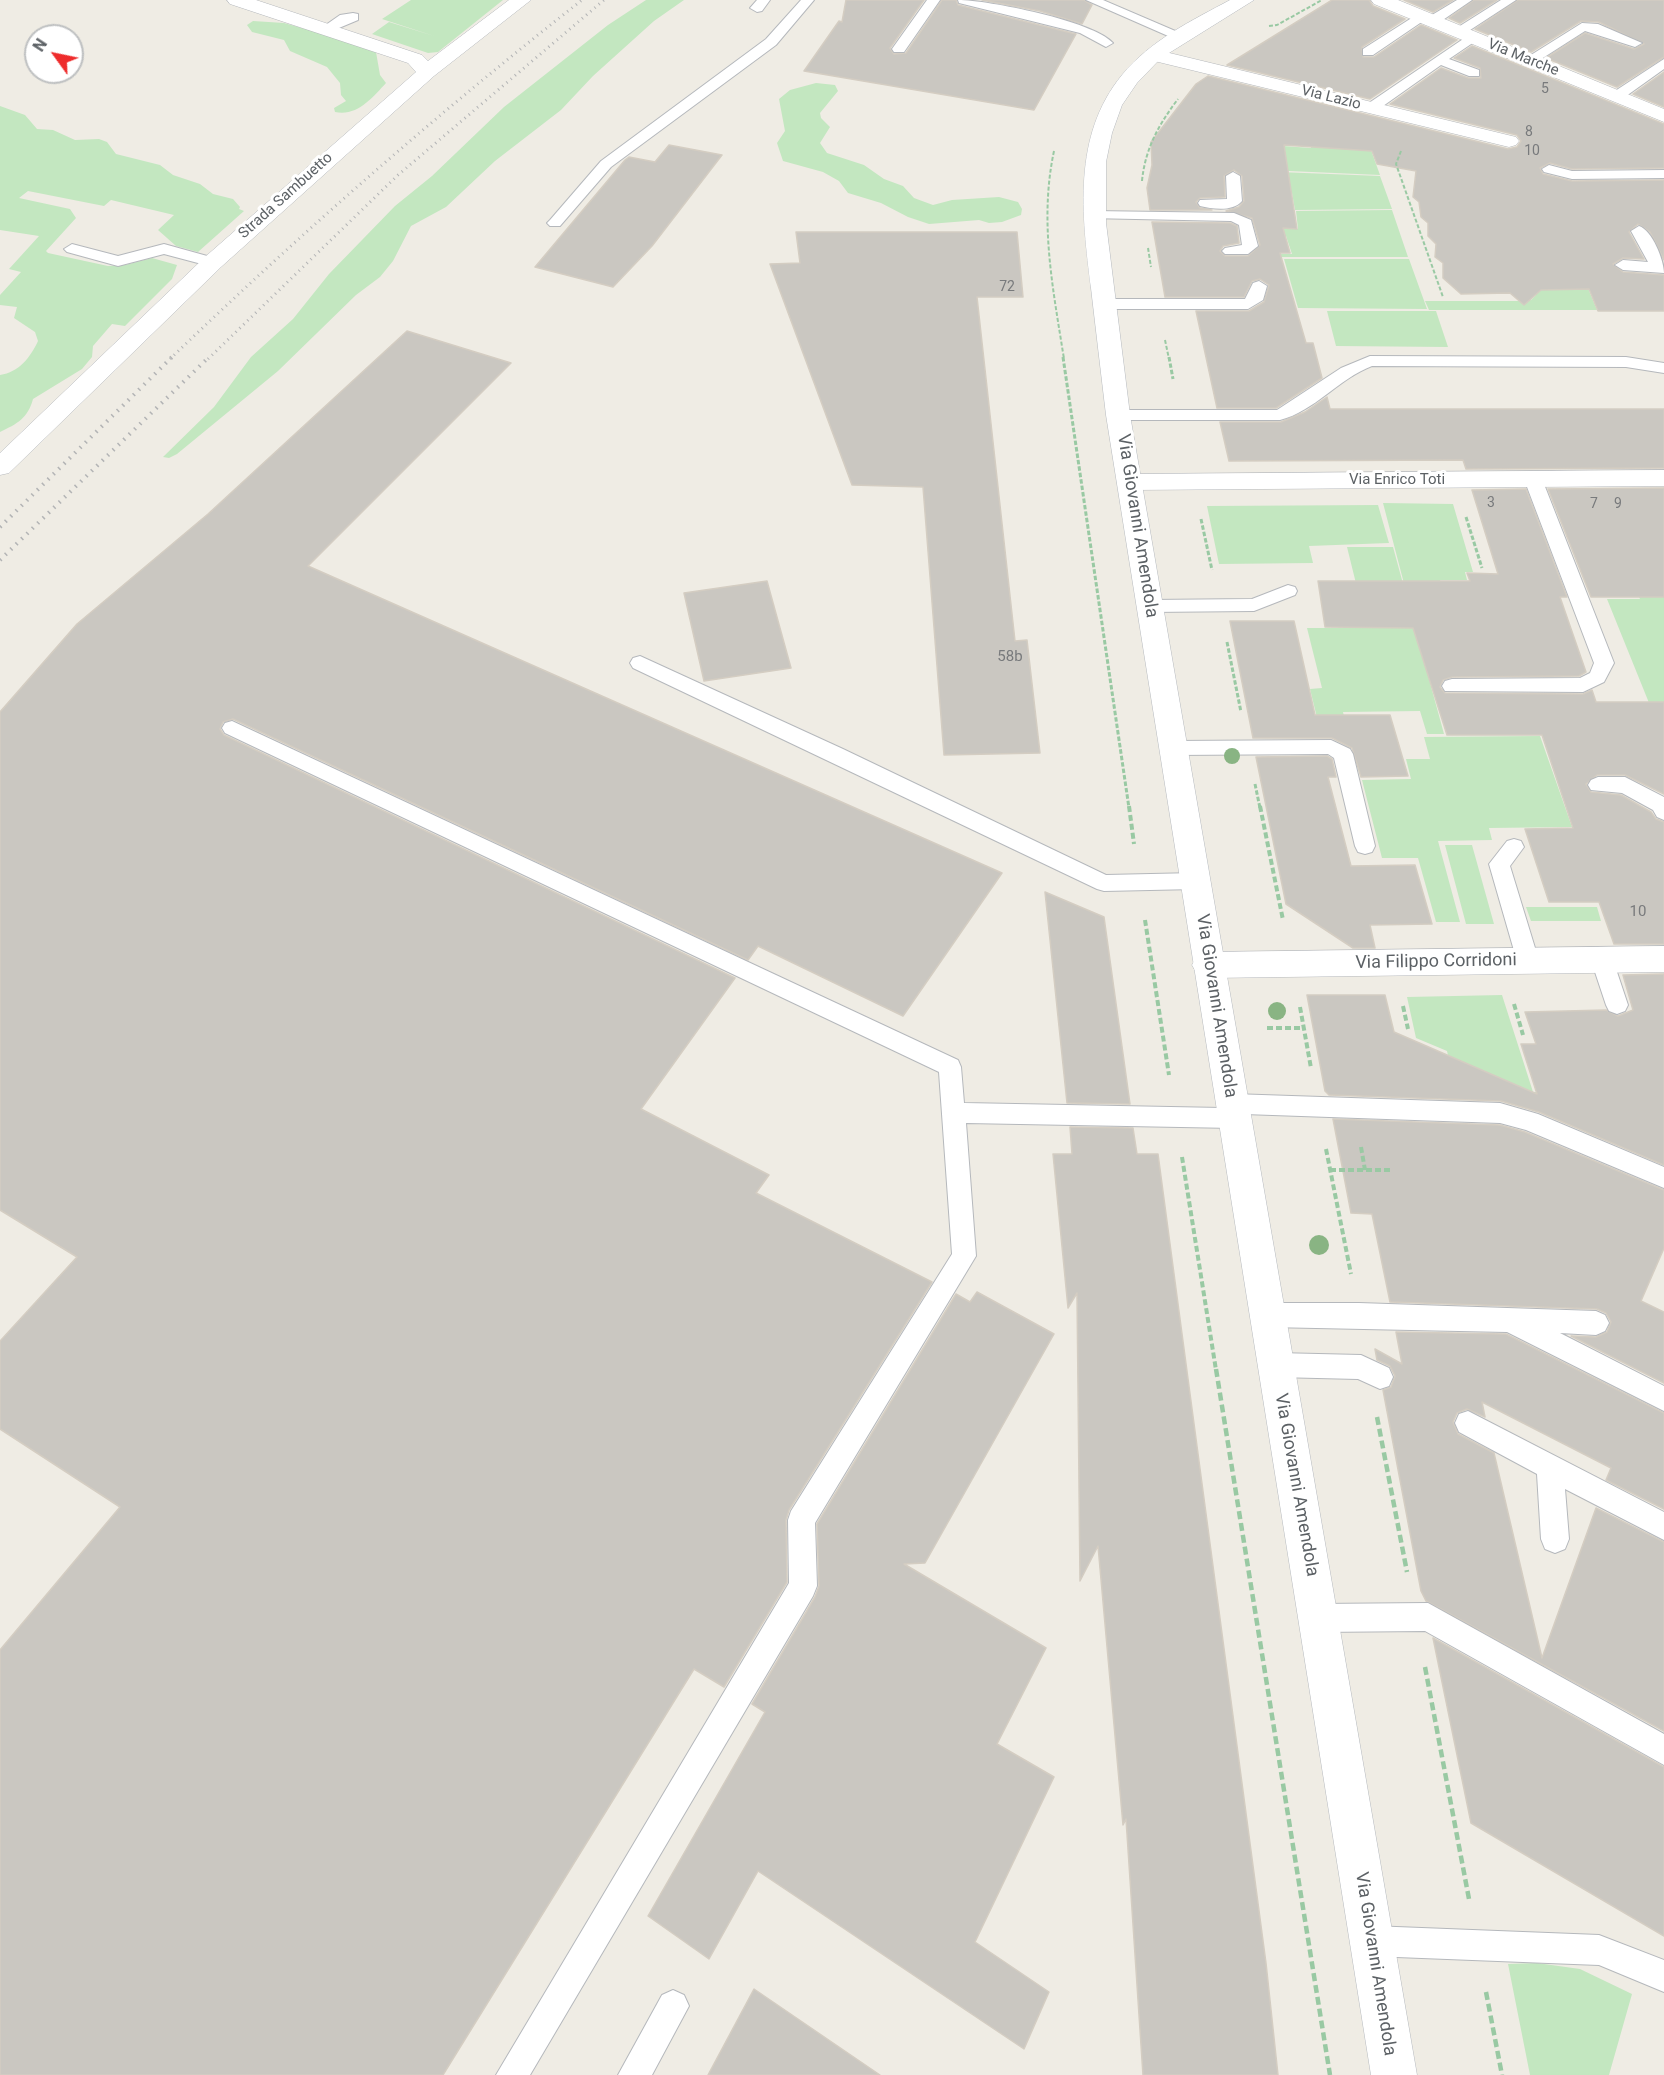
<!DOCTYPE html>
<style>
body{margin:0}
#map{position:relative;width:1664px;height:2075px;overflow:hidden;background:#efece4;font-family:Roboto,sans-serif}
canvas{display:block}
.north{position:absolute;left:24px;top:24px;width:60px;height:60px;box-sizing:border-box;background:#fff;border:2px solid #bec0c1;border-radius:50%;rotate:303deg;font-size:16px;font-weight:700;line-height:24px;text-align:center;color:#5c6165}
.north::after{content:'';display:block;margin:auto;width:21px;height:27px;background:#ee2c2c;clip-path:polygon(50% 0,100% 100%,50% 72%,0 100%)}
</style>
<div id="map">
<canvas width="1664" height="2075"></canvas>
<div class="north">N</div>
</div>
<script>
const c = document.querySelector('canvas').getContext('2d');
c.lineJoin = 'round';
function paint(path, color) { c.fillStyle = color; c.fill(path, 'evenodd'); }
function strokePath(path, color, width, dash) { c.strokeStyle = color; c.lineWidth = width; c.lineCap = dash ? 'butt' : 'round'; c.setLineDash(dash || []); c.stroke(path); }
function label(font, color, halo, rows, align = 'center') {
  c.font = font + ' Roboto,sans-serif'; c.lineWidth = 6; c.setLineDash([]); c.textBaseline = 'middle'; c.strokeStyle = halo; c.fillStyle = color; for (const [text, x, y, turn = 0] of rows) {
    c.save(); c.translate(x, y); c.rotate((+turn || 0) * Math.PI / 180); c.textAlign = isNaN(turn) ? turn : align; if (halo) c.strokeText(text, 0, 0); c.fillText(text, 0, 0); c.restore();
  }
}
const green = new Path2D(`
 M411,0H503L438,52L428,53L372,34L389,22L434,36L382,19Z
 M646,0H684L654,21L593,76L561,110L495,161L446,207L411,226L393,261L380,277L356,295L278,371L177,454L169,458L163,457L214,407L251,357L293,319L329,274L395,206L432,176L504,107L608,25Z
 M253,21L284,23L367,46L376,52L380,75L386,83C373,97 357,117 335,112L334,108L346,101L341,95L340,83L327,67L290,51L284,40L252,32L247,25Z
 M816,83L835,85L838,91L820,113L821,118L830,127L820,143L827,153L864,165L884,179L903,186L914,198L933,205L952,200L999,197L1018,202L1022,209L1021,215L1002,222L989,223L979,220L929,224L908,217L881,203L848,193L839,181L823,172L783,161L777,143L785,131L779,99L790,90Z
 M0,106L25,115L37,129L53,130L75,140L99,139L107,142L116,154L160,165L173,175L200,184L213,194L233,199L240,207L239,209L244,211L198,252L176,246L158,230L174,215L111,200L104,206L28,191L19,198L70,209L76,218L46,251L48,253L108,266L125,265L152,258L177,265L172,279L125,326L112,324L93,346L92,357L82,369L33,399C28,418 17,424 0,432V375C19,372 30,358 38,341L35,332L14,318L17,307L0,305V295L21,272L9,269L39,236L0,230Z
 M1311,136L1367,139L1380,175L1221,168L1255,144L1311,148Z
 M1482,169L1547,189L1597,310H1429L1425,301H1523L1531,300L1536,295Z
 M1254,171L1380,176L1392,209L1295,210L1292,193L1257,191Z
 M1392,210L1408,257H1268L1267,254H1292L1286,236H1263L1262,228L1298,229L1296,211Z
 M1284,259H1409L1427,309L1298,308Z
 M1327,311H1436L1448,347L1336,346Z
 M1383,503L1453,504L1473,572H1465L1467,580H1440L1444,597L1419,641Z
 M1378,505L1389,543L1309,546L1313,563L1219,564L1207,506Z
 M1347,547H1393L1444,734H1427L1420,711L1343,712L1348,734H1321L1310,689L1322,688L1307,628H1367Z
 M1634,586L1664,595V740L1607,599H1640Z
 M1540,736L1572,827L1489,828L1492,840L1438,841L1460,922H1436L1418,858H1382L1362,780L1411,779L1406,759H1430L1424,737Z
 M1445,845H1472L1494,924H1466Z
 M1526,907H1597L1601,921H1531Z
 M1502,995L1533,1092L1583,1091L1656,1155L1452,1073L1447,1051L1416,1038L1407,997Z
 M1537,1963L1580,1969L1632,1994L1609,2075H1530L1508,1964Z`);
const building = new Path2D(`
 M846,0H924L890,48L894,54L906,53L942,0H956L958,5L1076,34L1034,110L804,71L839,21L842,22Z
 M982,0H1084L1092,5L1082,24L1040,11Z
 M1332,0H1369L1373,6L1405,19L1362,47L1363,57H1374L1421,25L1457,40L1370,99L1227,65Z
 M1404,0H1453L1433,12Z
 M1474,0H1497L1460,23L1449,18Z
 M1518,0H1664V57L1617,87L1546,58L1585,33L1634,49L1644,44L1599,22L1581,21L1531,52L1475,29Z
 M1472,46L1664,124V168L1572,169L1550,163L1540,168L1543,174L1572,181L1664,180V260L1650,232L1638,224L1629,232L1644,259L1623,258L1613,264L1623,272L1664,275V311H1598L1589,289L1541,290L1524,305L1510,293L1461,294L1443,278V263L1435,257L1436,244L1428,236V223L1421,217L1419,202L1413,197L1416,171L1377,164L1372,151L1284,145L1297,229L1283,228L1290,253H1280L1306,343H1313L1322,378L1276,408H1217L1196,311H1249L1264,302L1269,285L1260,279L1252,281L1244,297H1165L1152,222L1230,223L1237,226L1239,243L1223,246L1220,251L1225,256H1248L1260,245L1252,218L1226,211L1239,207L1244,201L1242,176L1234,170L1224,176L1225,197L1200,198L1196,202L1200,208L1212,210H1150L1147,188L1152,165L1151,142L1196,84L1208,76L1508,149L1517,147L1521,141L1517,135L1390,104L1441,68L1468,78H1481L1480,68L1454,58Z
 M1664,72V107L1633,94Z
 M669,145L722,155L652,246L613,287L535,267L625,160L629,157L655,162Z
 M796,232H1017L1023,297H977L1015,641L1027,640L1040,753L944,755L923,487L852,485L770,264L800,263Z
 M407,331L511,363L308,566L1002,873L903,1016L758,946L748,960L233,719L223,722L220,729L224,735L735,978L641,1109L769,1175L756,1193L932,1282L789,1510L786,1520L787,1582L724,1687L694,1669L443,2075H0V1650L120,1507L0,1429V1341L77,1257L0,1210V712L77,624L208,514Z
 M1327,397L1330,409H1664V468L1466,469L1463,460L1229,461L1220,422H1281L1305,412Z
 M1664,488V597H1591L1548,489Z
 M1526,489L1567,597H1560L1586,672L1579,676L1452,677L1443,680L1440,687L1445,693L1583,694L1592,690L1596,702H1664V794L1625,775H1597L1586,784L1591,792L1621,795L1651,812L1656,819L1664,822V944H1614L1599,902H1549L1525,829L1573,828L1542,735H1447L1413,628L1325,627L1318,581H1470L1467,573L1498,574L1472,490Z
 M767,581L791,668L704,681L684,593Z
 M1230,621H1294L1315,715H1390L1408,776L1361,777L1352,748L1332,738H1253Z
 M1327,756L1332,759L1336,777H1328L1351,866L1415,865L1432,924L1370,925L1375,948H1353L1286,904L1256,757Z
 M1045,892L1104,917L1130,1104L1067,1103Z
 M1664,974V1165L1539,1112L1501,1101L1329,1095L1325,1091L1307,995H1385L1394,1032L1537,1094L1521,1044H1536L1525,1012L1606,1010L1618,1016L1633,1010L1623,975Z
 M1333,1119L1500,1125L1525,1132L1664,1190V1248L1641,1301L1664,1312V1383L1571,1336L1596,1337L1607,1332L1611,1322L1606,1313L1597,1309L1390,1302L1372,1214L1351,1213Z
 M1070,1127L1133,1128L1137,1154H1158L1266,1963L1278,2075H1143L1126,1819L1123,1825L1098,1546L1080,1581L1077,1293L1068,1308L1053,1154H1072Z
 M977,1292L1054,1334L925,1563L904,1564L1046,1648L997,1744L1054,1777L975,1942L1049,1992L1024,2049L758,1871L709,1959L648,1916L765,1712L752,1704L815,1597L819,1586L817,1524L956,1294L970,1302Z
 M1396,1332L1506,1334L1664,1413V1509L1606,1480L1611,1468L1482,1402L1485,1417L1467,1409L1457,1413L1453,1422L1458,1434L1494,1453L1542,1658L1596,1508L1664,1542V1731L1426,1601L1421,1591L1383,1390L1391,1387L1395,1376L1390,1366L1377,1360L1375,1349L1402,1364Z
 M1433,1638L1664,1767V1936L1471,1823Z
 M754,1989L880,2075H708Z`);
const pathFar3 = new Path2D(`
 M1269,26L1277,25L1322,0
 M1054,151C1039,221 1053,289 1064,359
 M1401,151L1396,164L1443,297
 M1142,181C1145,149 1159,124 1178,99
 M1148,248L1151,267
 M1165,340L1169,359`);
const pathFar2 = new Path2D(`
 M1063,357L1129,808
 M1169,357L1173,379
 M1466,517L1482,568
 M1201,519L1212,570
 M1227,642L1241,712
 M1255,784L1260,808`);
const pathFar1 = new Path2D(`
 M1129,806L1134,844
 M1260,806L1283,920
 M1145,920L1169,1075
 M1514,1004L1523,1035
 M1403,1006L1408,1029
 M1300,1007L1311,1068
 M1267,1028H1304
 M1361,1147L1365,1170
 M1326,1149L1351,1274
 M1182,1157L1216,1370
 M1330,1170H1390`);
const path = new Path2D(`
 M1216,1369L1330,2075
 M1377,1417L1407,1572
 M1425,1667L1469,1899
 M1486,1992L1502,2075`);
const service = new Path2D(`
 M757,0H770L762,11L757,12L750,8Z
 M801,0H814L776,45L611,167L560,226H550L547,223L550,220L601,161L766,39Z
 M927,0H940L904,52H894L892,49Z
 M958,0C988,0 1093,21 1113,43L1106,47L1080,33L959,3Z
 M1086,0H1103L1187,36L1180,40L1175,39Z
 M1457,0H1472L1437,24H1427V18Z
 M1501,0H1516L1464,34H1454L1452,31Z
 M1421,12L1426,13V19L1373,55H1363V49Z
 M353,13L358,14V20L327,33L320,29L340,15Z
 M1582,23L1598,24L1642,43L1635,47L1585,31L1535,63H1525L1523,60Z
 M1472,33L1477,34V40L1449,59L1479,70V76H1469L1441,65L1376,111H1366V105Z
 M1664,59V69L1622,99H1612V93Z
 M1549,165L1572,171L1664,170V178L1572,179L1544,172L1542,169Z
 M1233,172L1240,176L1242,201C1233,212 1213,209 1200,206L1198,203L1200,200L1227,199L1226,176Z
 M1093,211L1234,213L1251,220L1258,246L1248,254H1225L1222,251L1225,248L1242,245L1239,225L1231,221L1088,218L1086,215Z
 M1639,226C1652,230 1664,260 1664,273L1623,270L1615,265L1623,260L1648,262L1631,231Z
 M72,244L118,256L164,244L218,259L221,262L213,267L164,254L118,266L67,252L64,249Z
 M1259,281L1267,286L1263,300L1248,309H1104L1096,304L1104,299H1245L1253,283Z
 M1370,356L1626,357L1664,363V373L1626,367L1372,366C1338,379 1315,411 1280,420H1118L1110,415L1118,410H1277L1341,368Z
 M1533,473L1542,479L1614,663L1604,682L1583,692L1445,691L1442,686L1445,681L1452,679L1580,678L1590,673L1594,663L1524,479Z
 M1288,585L1295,587L1297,591L1295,595L1254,611L1150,612L1143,610L1141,606L1143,602L1150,600L1252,599Z
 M640,656L843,749L1106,875L1196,873L1203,875L1207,881L1203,887L1196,889L1104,891L1097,889L633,668L630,663L633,658Z
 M232,721L958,1060L961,1067L964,1103L1222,1108L1220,1104L1224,1097L1232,1094L1500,1103L1538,1114L1664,1167V1188L1526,1130L1500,1123L1244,1114L1246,1118L1242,1125L1234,1128L966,1123L976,1256L815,1523L817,1586L813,1596L530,2075H496L789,1583L788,1520L791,1511L952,1254L939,1072L225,733L222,728L225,723Z
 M1331,740L1350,749L1353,754L1375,846L1372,852L1365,854L1358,852L1355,846L1334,758L1328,754L1173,755L1166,753L1163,748L1166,743L1173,741Z
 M1598,777H1625L1664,797V820L1657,817L1653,810L1622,793L1591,790L1588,785L1591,780Z
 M1514,839L1521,841L1524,847L1510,866L1539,961L1536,967L1528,970L1520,967L1517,961L1489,864L1507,841Z
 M1602,951L1610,954L1613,960L1628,1005L1625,1011L1617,1014L1609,1011L1606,1005L1591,960L1594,954Z
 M1268,1303H1359L1596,1311L1605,1315L1609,1323L1605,1331L1596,1335L1560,1333L1664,1386V1411L1507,1332L1268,1327L1259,1323L1255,1315L1259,1307Z
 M1276,1353L1361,1355L1389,1368L1393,1377L1389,1386L1380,1389L1358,1379L1276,1377L1267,1373L1263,1365L1267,1357Z
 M1468,1411L1664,1512V1540L1565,1489L1569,1539L1565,1549L1555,1553L1545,1549L1541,1539L1537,1474L1459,1432L1455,1423L1459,1414Z
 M1428,1603L1664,1734V1765L1425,1631L1318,1632L1308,1628L1304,1618L1308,1608L1318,1604Z
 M1371,1926L1599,1935L1664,1960V1992L1599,1965L1371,1956L1360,1952L1356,1941L1360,1930Z
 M673,1990L684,1995L689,2006L652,2075H618L662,1995Z`);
const minor = new Path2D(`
 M227,0H256L422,55L428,61L509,0H531L434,76L221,267L9,473L0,475V453L205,257L416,72L408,63L230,4Z
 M1371,0H1398L1664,109V122L1374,4Z
 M1153,49L1516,137L1519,141L1516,145L1509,147L1146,59L1143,55L1146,51Z
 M1664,470V486L1130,490L1121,488L1117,482L1121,476L1130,474Z
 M1664,946V972L1208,978L1197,974L1192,965L1197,956L1208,952Z`);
const secondary = new Path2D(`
 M1230,0H1254L1161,58L1137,83L1122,105L1112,133L1106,162V223L1130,415L1417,2075H1371L1106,415C1101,373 1096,331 1091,288C1082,215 1072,136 1122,75C1151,40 1191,21 1230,0Z`);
const railFar1 = new Path2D(`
 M170,359C302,232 438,113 582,0
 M208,359L398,175L604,0`);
const rail = new Path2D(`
 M0,527L172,357
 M0,560L209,357`);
const trees = [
 [1232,756,8],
 [1277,1011,9],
 [1319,1245,10]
];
const farNumbernames = [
 ["5",1545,89],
 ["8",1529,132],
 ["10",1532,151],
 ["72",1007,287],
 ["3",1491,503],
 ["7",1594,504],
 ["9",1618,504]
];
const farStreetnames = [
 ["Via Marche",1523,58,22],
 ["Via Lazio",1331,98,14],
 ["Strada Sambuetto",286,196,-42],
 ["Via Enrico Toti",1397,480]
];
const numberNames = [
 ["58b",1010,657],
 ["10",1638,912]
];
const streetNames = [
 ["Via Giovanni Amendola",1137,526,81],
 ["Via Filippo Corridoni",1436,962,-1],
 ["Via Giovanni Amendola",1216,1006,81],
 ["Via Giovanni Amendola",1296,1485,80],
 ["Via Giovanni Amendola",1375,1964,81]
];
paint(green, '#c3e7c0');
paint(building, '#cac7c1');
strokePath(building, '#d4cdc2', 1.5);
strokePath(service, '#b5b8bc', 2);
strokePath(minor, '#b5b8bc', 1);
strokePath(secondary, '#b6babf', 1);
strokePath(pathFar3, '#99c9a3', 2, [4, 2]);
strokePath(pathFar2, '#99c9a3', 3, [4.5, 2]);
strokePath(pathFar1, '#99c9a3', 4, [6, 3]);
strokePath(path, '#99c9a3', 4.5, [8, 4]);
paint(service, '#fff');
paint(minor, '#fff');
paint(secondary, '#fff');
strokePath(railFar1, '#b3b4b5', 3, [1, 4.5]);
strokePath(rail, '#b3b4b5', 4, [1.5, 6]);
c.fillStyle = '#89b483';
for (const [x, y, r] of trees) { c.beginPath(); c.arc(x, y, r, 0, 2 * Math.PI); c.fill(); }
label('14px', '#787a7c', null, farNumbernames);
label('15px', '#5c6165', '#fff', farStreetnames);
label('15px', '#787a7c', null, numberNames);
label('18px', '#5c6165', '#fff', streetNames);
</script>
